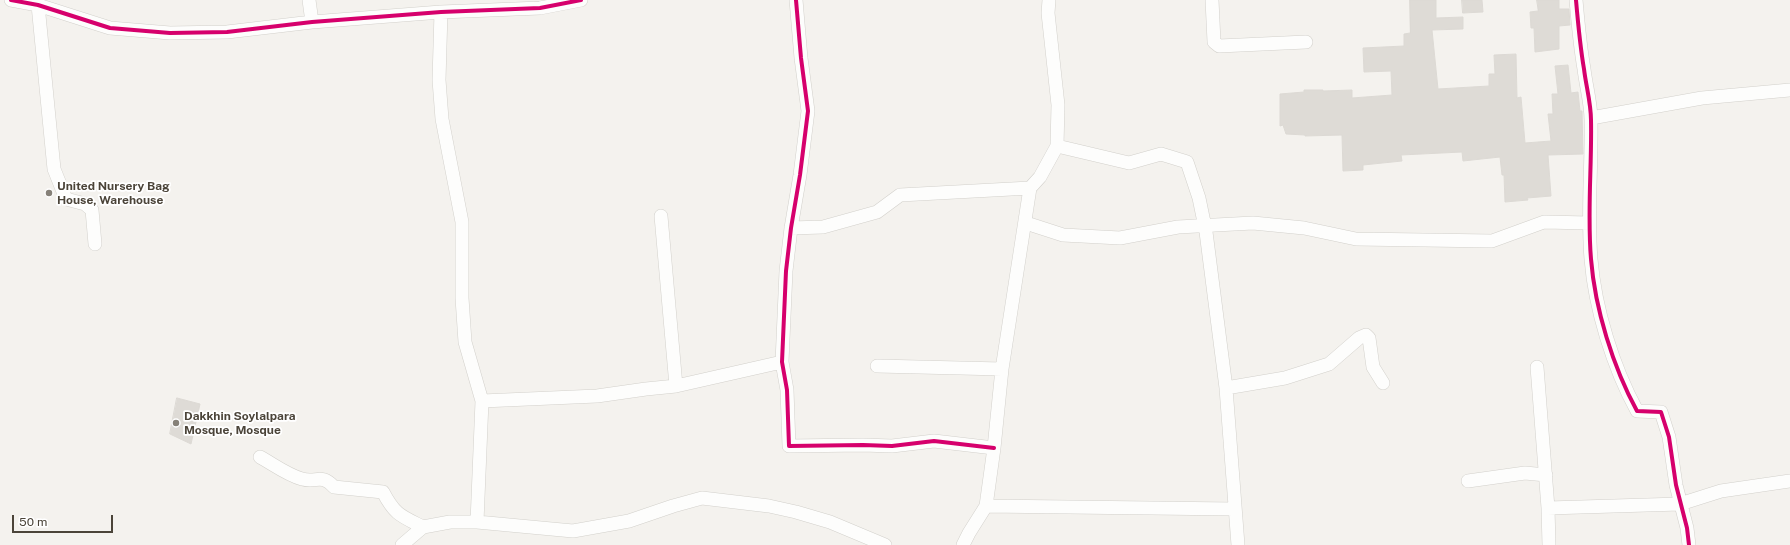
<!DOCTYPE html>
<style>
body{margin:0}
#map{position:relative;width:1790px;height:545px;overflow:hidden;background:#f4f2ee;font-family:"Public Sans",sans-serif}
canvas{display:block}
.scale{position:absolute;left:12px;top:515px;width:101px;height:18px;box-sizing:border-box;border:2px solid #4b4439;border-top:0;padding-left:5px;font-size:12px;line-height:14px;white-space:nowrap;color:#4b4439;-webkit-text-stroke:3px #fff;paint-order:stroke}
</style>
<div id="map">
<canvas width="1790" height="545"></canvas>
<div class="scale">50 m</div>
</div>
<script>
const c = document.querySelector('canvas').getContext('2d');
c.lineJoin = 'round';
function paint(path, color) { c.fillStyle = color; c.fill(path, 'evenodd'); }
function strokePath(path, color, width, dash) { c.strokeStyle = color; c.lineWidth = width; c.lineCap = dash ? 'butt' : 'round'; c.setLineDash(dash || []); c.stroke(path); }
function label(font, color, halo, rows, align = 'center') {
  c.font = font + ' "Public Sans",sans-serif'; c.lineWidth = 3.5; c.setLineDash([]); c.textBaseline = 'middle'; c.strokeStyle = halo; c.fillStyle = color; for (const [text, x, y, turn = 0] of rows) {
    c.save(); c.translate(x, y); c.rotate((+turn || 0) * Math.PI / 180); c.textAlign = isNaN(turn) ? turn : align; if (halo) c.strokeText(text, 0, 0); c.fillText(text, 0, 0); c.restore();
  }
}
const building = new Path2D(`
 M1410,0H1436V18L1463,17V29L1432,30L1438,89L1489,86V74H1495L1494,55L1516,54L1517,98L1521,97L1525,143L1551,141L1548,114H1553L1552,94H1558L1555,66L1568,65L1571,93L1578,92L1580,111H1582L1583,154L1548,155L1551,196L1527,198L1528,200L1505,202L1504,175H1502L1500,157L1463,161L1462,152L1401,155L1402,161L1363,165V170L1343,171L1342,135L1305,136V135L1286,134L1283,125L1280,126V94L1304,92V90H1323V91L1352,90V98L1392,95L1391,71L1364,72L1363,48L1404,46V34L1410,33Z
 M1462,0H1482L1483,12L1463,13Z
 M1537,0H1559V9H1569L1570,25L1559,26V49L1535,52L1534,28H1531L1530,12L1538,11Z
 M177,398L200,404L191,444L170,434Z`);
const minor = new Path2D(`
 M11,0L38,5L110,28L170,33L227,32L312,22L441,12L540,8L581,0
 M309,0L312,22
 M796,0L801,58L808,111L800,175L791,228L786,271L782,362L787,390L789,446L863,445L892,446L934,441L994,448
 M1212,0L1214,42L1219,46L1306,42
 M1576,0C1578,23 1580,46 1584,69C1586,86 1591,103 1591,120C1592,166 1587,213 1591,259C1595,309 1613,367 1637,411L1661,412L1669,437L1676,485L1687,528L1689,545
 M38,5L54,169L66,199L85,204L92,210L95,244
 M441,12L439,80L442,119L462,222V298L465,342L482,401L477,522
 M1591,118L1702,98L1790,90
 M1057,146L1129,163L1161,154L1187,162L1199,198L1206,232L1226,388L1238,545
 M661,216L676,386
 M1026,223L1063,235L1120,238L1178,227L1253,223L1304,228L1356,239L1492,241L1544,222L1589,223
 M791,228L823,227L877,212L900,195L1030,188
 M877,366L1002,369
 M1537,367L1548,508L1549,545
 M1226,388L1285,378L1329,364L1359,338L1366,335L1369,338L1373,367L1383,383
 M482,401L597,396L646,389L676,386L782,362
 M260,457C273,464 287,475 302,479C317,483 321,473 334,487L383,492C395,515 401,516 423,527
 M1468,481L1525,473L1546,475
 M986,506L1234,509
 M1548,508L1680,504L1721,491L1790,481
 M402,545L423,527L450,522H477L573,531L629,521L673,506L702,498L769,506L796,512L830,522L885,545
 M963,545L969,533L986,506L994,448L1002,369L1030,188L1040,177L1057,146L1058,105L1048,13L1049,0`);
const cycleway = new Path2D(`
 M11,0L38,5L110,28L170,33L227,32L312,22L441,12L540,8L581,0
 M796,0L801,58L808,111L800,175L791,228L786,271L782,362L787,390L789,446L863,445L892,446L934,441L994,448
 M1576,0C1578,23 1580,46 1584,69C1586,86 1591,103 1591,120C1592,166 1587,213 1591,259C1595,309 1613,367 1637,411L1661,412L1669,437L1676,485L1687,528L1689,545`);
const markers = [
 [49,193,4,"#868178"],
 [176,423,4,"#868178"]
];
const poiNames = [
 ["United Nursery Bag",57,186],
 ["House, Warehouse",57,200],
 ["Dakkhin Soylalpara",184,416],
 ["Mosque, Mosque",184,430]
];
paint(building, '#dedbd6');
strokePath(building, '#dcd9d4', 1);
strokePath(minor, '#d2d0cb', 14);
strokePath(minor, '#fdfdfc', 13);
strokePath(cycleway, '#d6006c', 4);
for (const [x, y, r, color] of markers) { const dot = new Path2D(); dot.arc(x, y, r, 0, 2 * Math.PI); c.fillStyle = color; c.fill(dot); strokePath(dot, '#fff', 1.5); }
label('bold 12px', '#4b4439', '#fff', poiNames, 'left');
</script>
